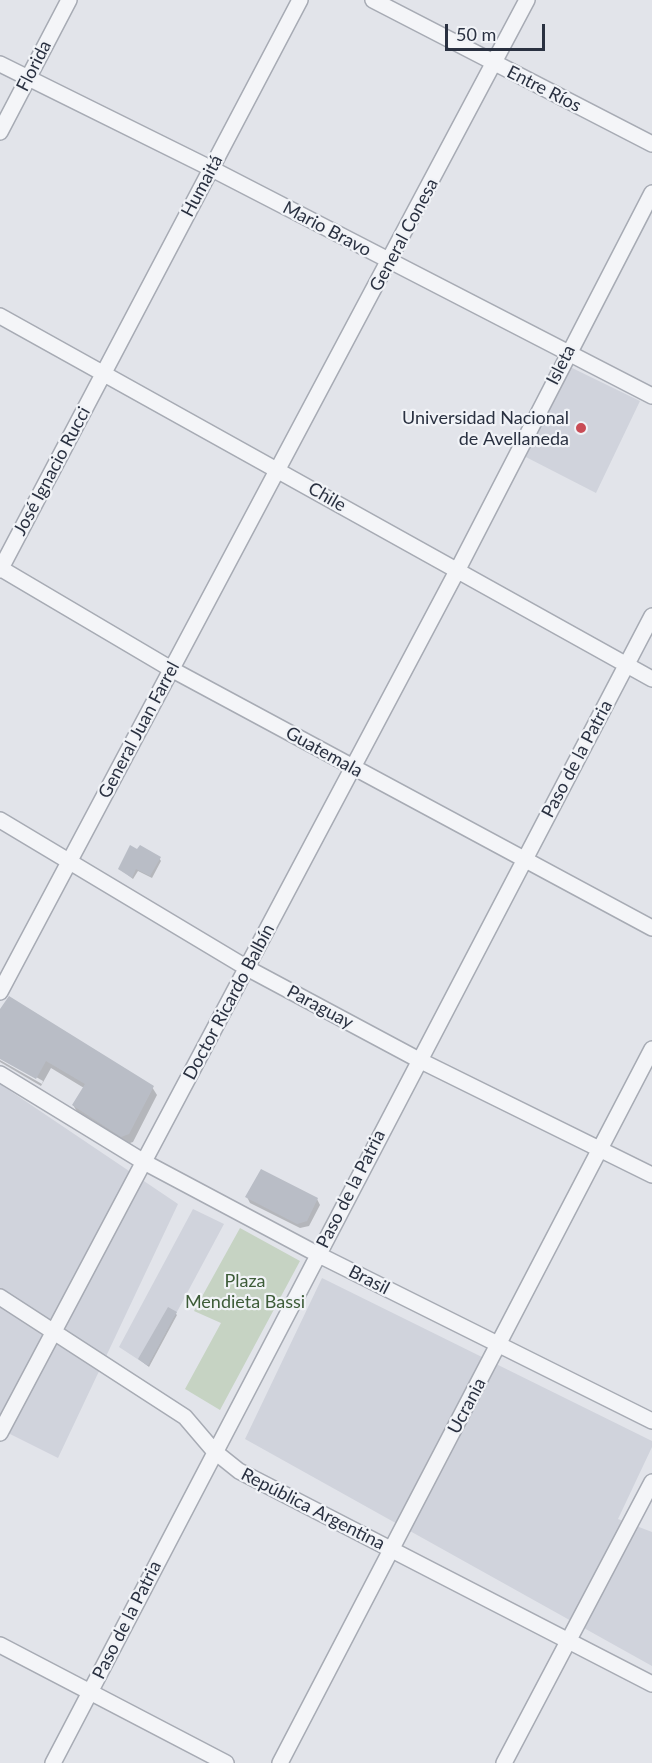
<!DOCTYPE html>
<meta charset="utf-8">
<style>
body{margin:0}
#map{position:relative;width:652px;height:1763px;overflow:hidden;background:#e2e4ea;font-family:Lato,sans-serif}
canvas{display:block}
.scale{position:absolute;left:445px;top:24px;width:100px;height:27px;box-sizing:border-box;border:3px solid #2a3141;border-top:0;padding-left:8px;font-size:18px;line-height:21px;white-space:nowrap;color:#2a3141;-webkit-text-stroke:4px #f1f3f7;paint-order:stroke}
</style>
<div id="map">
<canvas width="652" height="1763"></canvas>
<div class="scale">50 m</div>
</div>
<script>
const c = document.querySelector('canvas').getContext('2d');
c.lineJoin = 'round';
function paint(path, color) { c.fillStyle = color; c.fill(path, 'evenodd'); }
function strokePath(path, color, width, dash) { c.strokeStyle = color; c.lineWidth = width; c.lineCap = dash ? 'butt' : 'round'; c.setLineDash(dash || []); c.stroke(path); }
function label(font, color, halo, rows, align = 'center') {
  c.font = font + ' Lato,sans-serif'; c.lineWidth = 4.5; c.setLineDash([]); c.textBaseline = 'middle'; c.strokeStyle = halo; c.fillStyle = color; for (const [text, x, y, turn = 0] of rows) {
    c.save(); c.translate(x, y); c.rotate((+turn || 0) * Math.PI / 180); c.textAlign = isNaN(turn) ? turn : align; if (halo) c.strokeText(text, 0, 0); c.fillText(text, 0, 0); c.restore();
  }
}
const built = new Path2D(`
 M566,365L640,401L596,493L520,454Z
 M0,1084L178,1204L58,1458L0,1429Z
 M193,1209L224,1224L148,1366L119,1347Z
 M322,1278L652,1441V1447L618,1519L652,1532V1666L245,1439Z`);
const green = new Path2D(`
 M240,1228L300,1261L220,1410L185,1389L221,1323L194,1311Z`);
const shadow = new Path2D(`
 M159,858L161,861L152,878L138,871L133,879L119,868Z
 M0,1015L152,1087L157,1095L133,1142L127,1144L78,1113L73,1105L84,1088L51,1068L41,1086L0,1062V1060L42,1084L43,1081L0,1056Z
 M247,1197L317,1199L320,1205L309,1226L300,1228L250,1203Z
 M175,1313L177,1315L149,1367L139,1359Z`);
const building = new Path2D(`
 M130,845L137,849L140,845L161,857L150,876L136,869L132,878L118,869Z
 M9,996L154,1086L129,1134L121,1137L72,1105L85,1084L46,1061L36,1079L0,1059V1009Z
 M261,1169L318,1198L307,1221L297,1224L245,1197Z
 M168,1307L177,1312L148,1366L138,1359Z`);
const minor = new Path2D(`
 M373,0L652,144
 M0,64L212,169L652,396
 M0,132L69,0
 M0,316L652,679
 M0,568L171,669L652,928
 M0,570L300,0
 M0,820L247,968L419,1060L652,1175
 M0,992L527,0
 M0,1074L144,1162L317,1254L652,1421
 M0,1297L185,1417L214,1451L239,1471L652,1684
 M0,1433L457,571L652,193
 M0,1645L226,1763
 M53,1763L652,616
 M280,1763L652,1049
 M504,1763L652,1482`);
const markers = [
 [581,428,6,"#c94c56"]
];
const streetNames = [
 ["Florida",34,66,-63],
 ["Entre Ríos",544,89,27],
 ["Humaitá",202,186,-62],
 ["Mario Bravo",327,229,28],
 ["General Conesa",404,235,-62],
 ["Isleta",561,365,-63],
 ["José Ignacio Rucci",52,471,-62],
 ["Chile",327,497,30],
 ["General Juan Farrel",139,730,-62],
 ["Guatemala",324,752,29],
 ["Paso de la Patria",577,759,-62],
 ["Doctor Ricardo Balbín",229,1002,-62],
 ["Paraguay",320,1007,28],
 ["Paso de la Patria",351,1189,-63],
 ["Brasil",369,1280,27],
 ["Ucrania",467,1406,-62],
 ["República Argentina",313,1509,27],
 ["Paso de la Patria",127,1620,-63]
];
const poiNames = [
 ["Universidad Nacional",569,418],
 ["de Avellaneda",569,439]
];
const parkNames = [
 ["Plaza",245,1281],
 ["Mendieta Bassi",245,1302]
];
paint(built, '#d0d3dc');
paint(green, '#c6d3c3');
paint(shadow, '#0003');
paint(building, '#b9bdc6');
strokePath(minor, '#a7abb4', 18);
strokePath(minor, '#f4f5f8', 15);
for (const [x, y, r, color] of markers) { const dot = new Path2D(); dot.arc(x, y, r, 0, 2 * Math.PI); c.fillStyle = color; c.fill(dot); strokePath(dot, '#f1f3f7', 2); }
label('18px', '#2a3141', '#f1f3f7', streetNames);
label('18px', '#2a3141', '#f1f3f7', poiNames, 'right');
label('18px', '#3d5c38', '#f1f3f7', parkNames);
</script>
